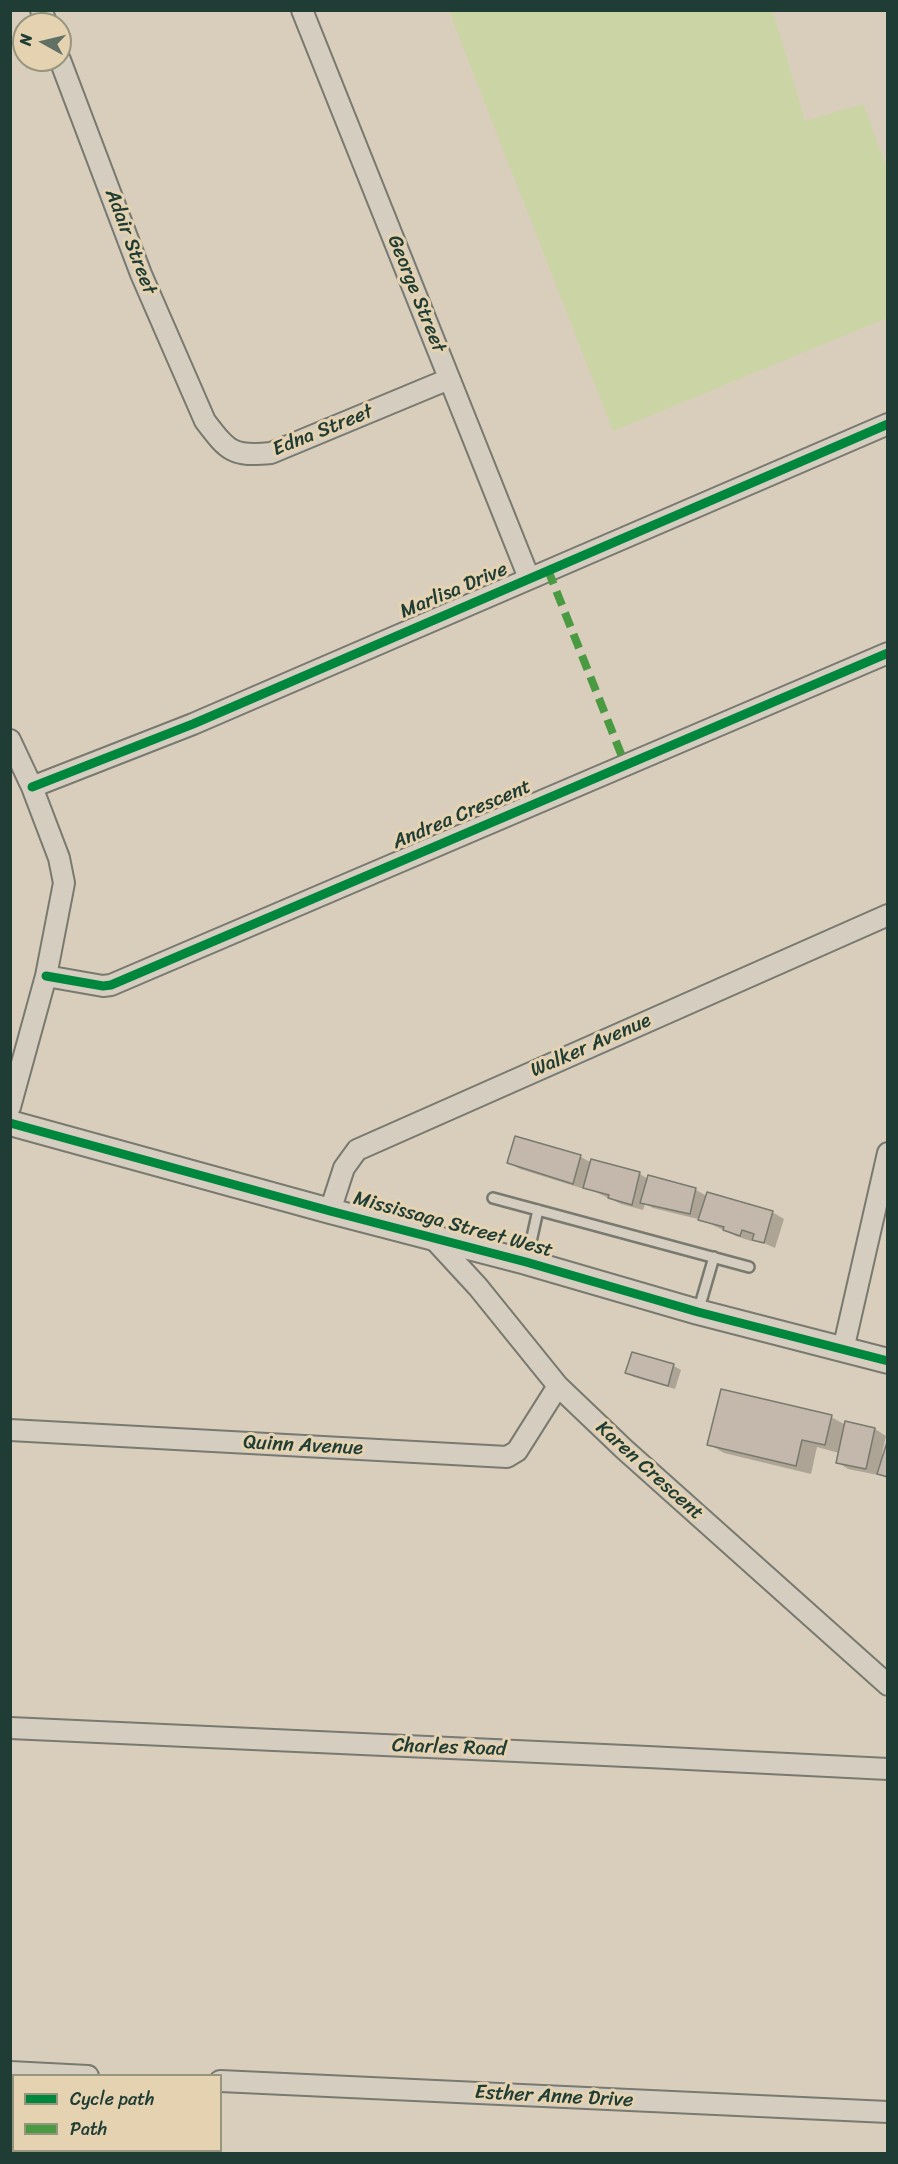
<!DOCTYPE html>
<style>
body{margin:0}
#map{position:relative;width:898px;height:2164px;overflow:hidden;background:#d9cebc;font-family:Sriracha,sans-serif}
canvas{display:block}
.frame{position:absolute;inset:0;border:12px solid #1f3d34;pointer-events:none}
.legend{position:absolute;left:12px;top:2074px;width:210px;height:78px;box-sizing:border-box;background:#e5d2b0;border:2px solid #96967e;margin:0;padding:8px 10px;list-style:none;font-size:18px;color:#1f3d34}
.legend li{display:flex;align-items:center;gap:12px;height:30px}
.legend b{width:30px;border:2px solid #96967e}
.north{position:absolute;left:12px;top:12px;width:60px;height:60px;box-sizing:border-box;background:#e5d2b0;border:2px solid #96967e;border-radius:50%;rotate:278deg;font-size:16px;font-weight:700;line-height:24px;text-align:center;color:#1f3d34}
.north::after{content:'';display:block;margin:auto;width:21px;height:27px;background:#607064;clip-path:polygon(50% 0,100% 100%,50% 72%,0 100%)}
</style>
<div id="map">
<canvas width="898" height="2164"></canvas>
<div class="frame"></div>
<ul class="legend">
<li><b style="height:8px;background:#00873e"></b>Cycle path</li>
<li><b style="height:8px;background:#4a9a42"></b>Path</li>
</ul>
<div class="north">N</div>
</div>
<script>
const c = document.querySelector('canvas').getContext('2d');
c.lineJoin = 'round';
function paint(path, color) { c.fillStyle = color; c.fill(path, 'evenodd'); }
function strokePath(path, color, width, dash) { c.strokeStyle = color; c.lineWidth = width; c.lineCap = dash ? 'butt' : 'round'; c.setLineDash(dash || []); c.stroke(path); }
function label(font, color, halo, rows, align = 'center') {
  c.font = font + ' Sriracha,sans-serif'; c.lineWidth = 6; c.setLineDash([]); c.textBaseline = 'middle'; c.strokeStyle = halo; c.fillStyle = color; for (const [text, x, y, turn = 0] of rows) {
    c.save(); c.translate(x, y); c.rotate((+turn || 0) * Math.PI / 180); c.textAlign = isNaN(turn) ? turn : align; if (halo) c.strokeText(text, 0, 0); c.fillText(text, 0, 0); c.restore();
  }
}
const green = new Path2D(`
 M449,11H773L805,121L863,104L887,169V318L613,431Z`);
const shadow = new Path2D(`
 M516,1138L581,1157L592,1163V1161L640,1174L648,1179L649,1177L696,1190L707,1196L772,1212L784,1219L775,1248L752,1238L751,1241L736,1236L702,1220L653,1208L645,1204L643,1210L621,1204L585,1187L584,1189L520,1169L509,1163Z
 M633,1353L674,1366L681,1370L675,1389L634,1377L627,1373Z
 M831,1417L846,1425V1423L875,1429L886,1436L882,1454L884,1455L888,1444V1479L878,1473V1475L848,1469L837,1462L839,1453L817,1447L811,1474L724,1453L709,1444Z`);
const building = new Path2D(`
 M515,1136L581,1155L573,1184L507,1163Z
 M591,1159L640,1172L632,1205L608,1198L609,1195L583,1188Z
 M648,1175L696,1188L690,1214L640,1203Z
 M707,1192L773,1211L764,1243L752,1240L754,1234L742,1230L740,1236L723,1230L724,1227L698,1220Z
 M632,1352L674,1364L668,1386L625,1373Z
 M721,1389L832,1415L825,1445L802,1440L796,1466L707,1445Z
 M845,1421L875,1428L866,1469L836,1463Z
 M888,1439V1477L877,1474Z`);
const service = new Path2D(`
 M493,1198L749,1267
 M527,1260L538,1210
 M698,1312L714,1257`);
const minor = new Path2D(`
 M41,10L47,24
 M302,10L529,578
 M60,60L141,274L205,421C228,451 232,457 271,453L449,379
 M10,740L32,787L59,858L64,883L46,976L10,1107
 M32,787L193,724L888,424
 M46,976L103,986L111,985L888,653
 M330,1211L344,1168L357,1150L888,915
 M431,1236L478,1287L558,1386L624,1449L888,1685
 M843,1350L888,1153
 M10,1430L507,1457L517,1451L558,1386
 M10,1728L648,1757L888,1769
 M10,2072L88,2076
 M220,2081L888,2112`);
const tertiary = new Path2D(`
 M10,1123L330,1211L526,1262L698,1312L888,1361`);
const quiet = new Path2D(`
 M548,570L625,764`);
const cycleway = new Path2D(`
 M32,787L193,724L888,424
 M46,976L103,986L111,985L888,653
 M10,1123L330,1211L526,1262L698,1312L888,1361`);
const streetNames = [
 ["Adair Street",130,242,69],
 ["George Street",416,294,68],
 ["Edna Street",323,431,-22],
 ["Marlisa Drive",454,591,-23],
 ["Andrea Crescent",462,815,-23],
 ["Walker Avenue",591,1046,-24],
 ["Mississaga Street West",453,1225,15],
 ["Quinn Avenue",303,1446,3],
 ["Karen Crescent",649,1471,42],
 ["Charles Road",449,1748,2],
 ["Esther Anne Drive",554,2097,3]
];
paint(green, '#cbd4a4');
paint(shadow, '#0003');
paint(building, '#c3b8ab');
strokePath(building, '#78796f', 1.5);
strokePath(service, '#78796f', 14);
strokePath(minor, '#78796f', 24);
strokePath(tertiary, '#78796f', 28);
strokePath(service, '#d5cdc0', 9);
strokePath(minor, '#d5cdc0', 20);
strokePath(tertiary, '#d5cdc0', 24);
strokePath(quiet, '#4a9a42', 8, [15, 8]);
strokePath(cycleway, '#00873e', 9);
label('20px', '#1f3d34', '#e5d2b0', streetNames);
</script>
